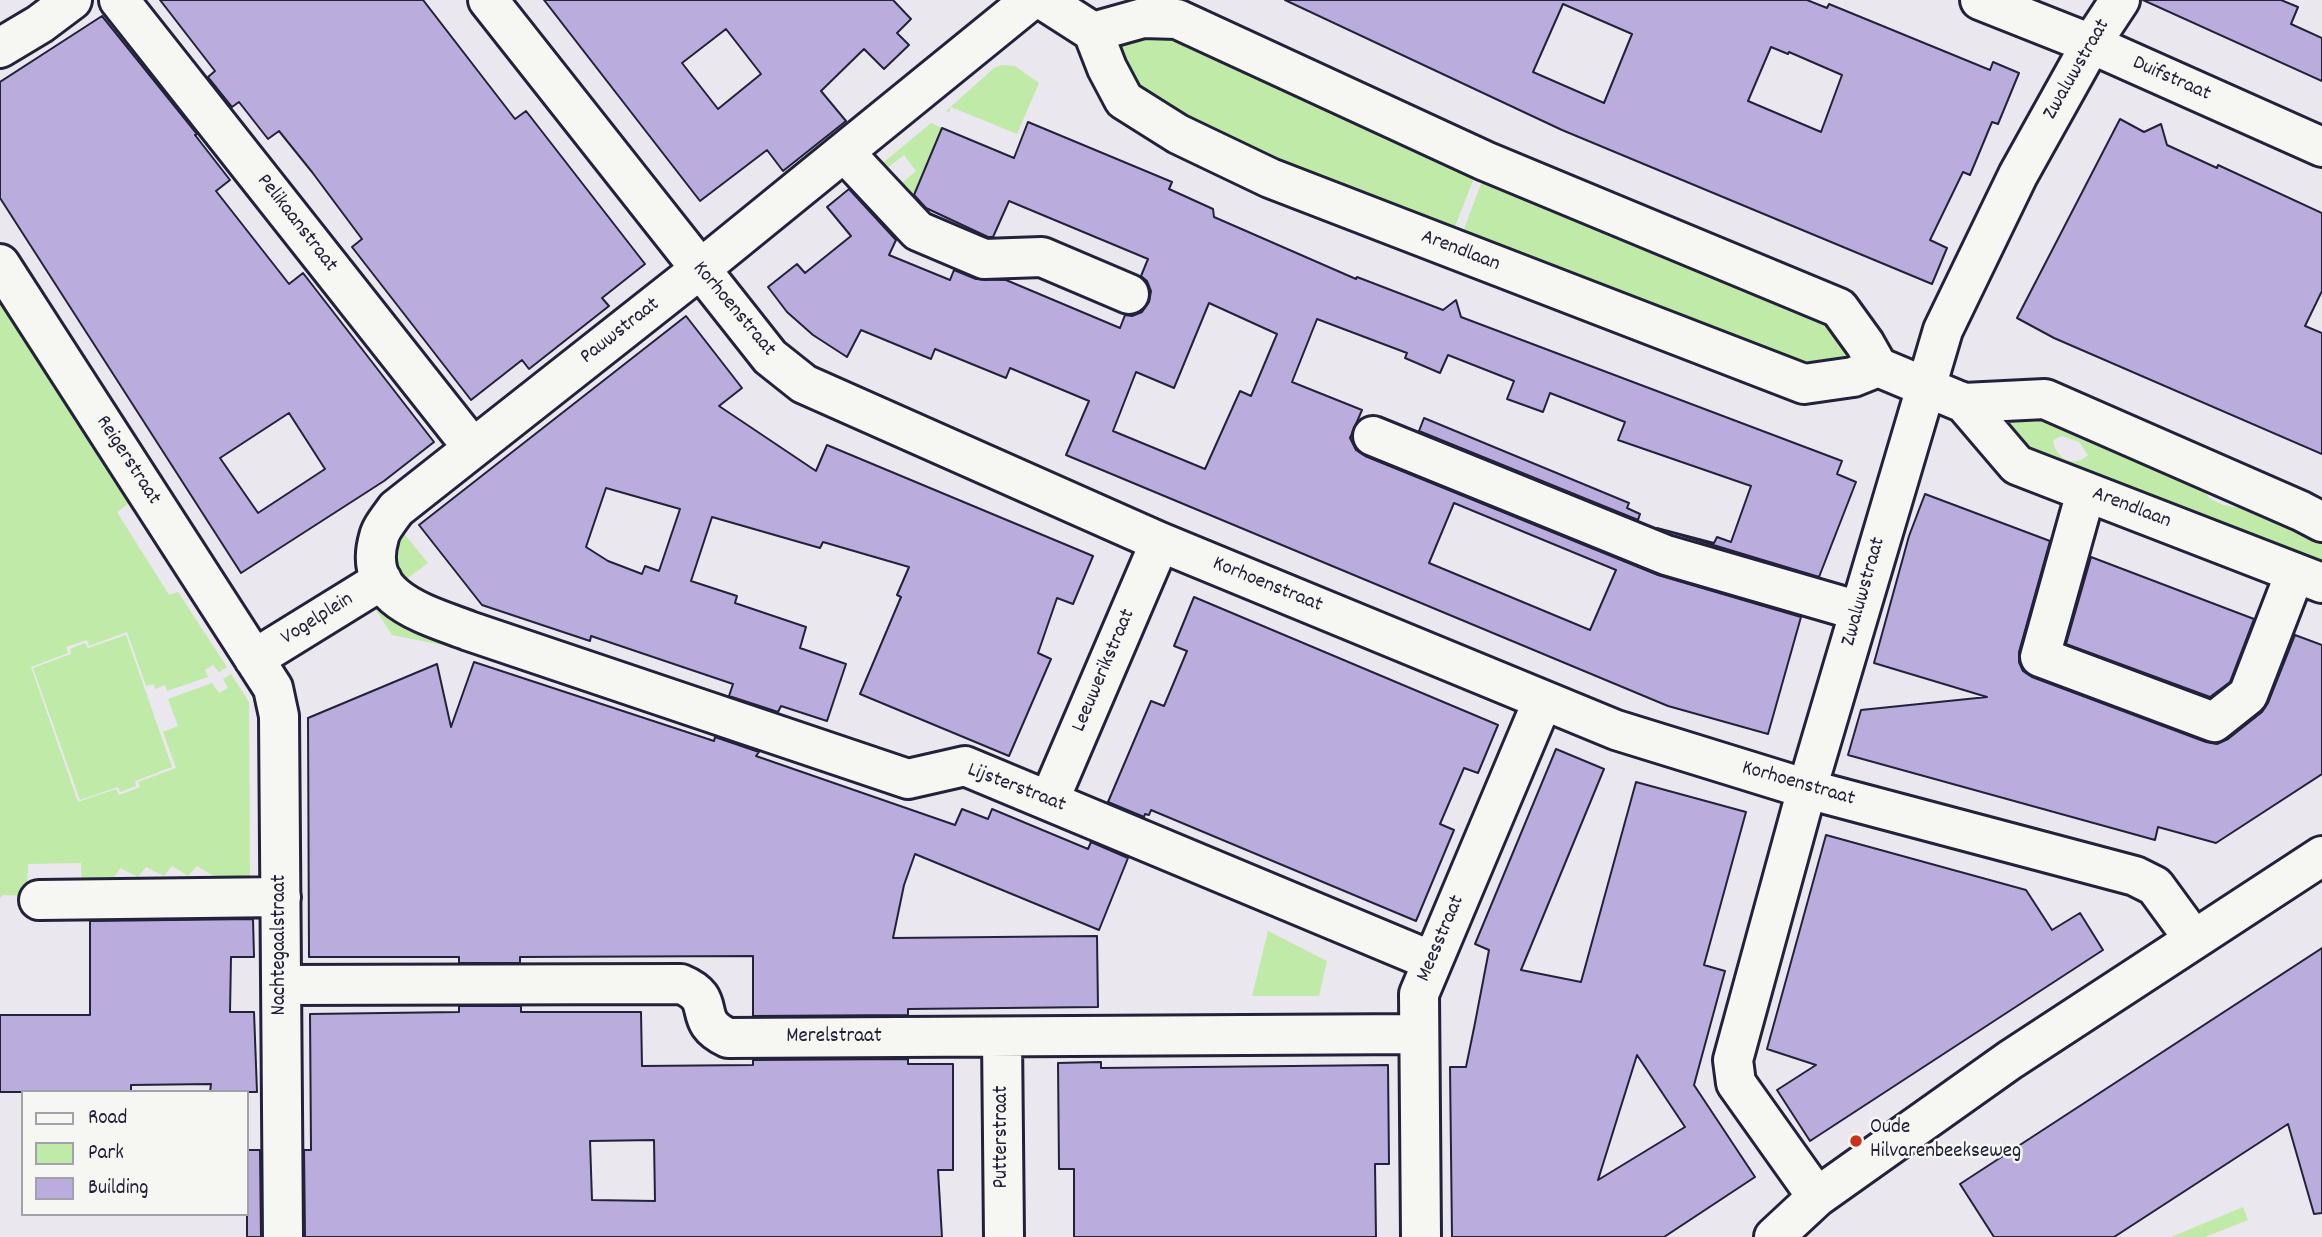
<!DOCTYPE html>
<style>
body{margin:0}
#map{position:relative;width:2322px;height:1237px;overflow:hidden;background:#eae7ee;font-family:Dekko,sans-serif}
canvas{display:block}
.legend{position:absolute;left:21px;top:1090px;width:228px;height:126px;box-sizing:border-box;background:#f6f6f2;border:2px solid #a1a1a9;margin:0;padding:9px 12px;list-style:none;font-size:21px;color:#22223b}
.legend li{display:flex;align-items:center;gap:14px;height:35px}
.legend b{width:35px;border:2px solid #a1a1a9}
</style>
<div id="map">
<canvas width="2322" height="1237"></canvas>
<ul class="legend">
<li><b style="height:9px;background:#f6f6f2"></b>Road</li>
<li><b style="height:19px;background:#c0eaa7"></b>Park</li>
<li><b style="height:19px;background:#baaddd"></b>Building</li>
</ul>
</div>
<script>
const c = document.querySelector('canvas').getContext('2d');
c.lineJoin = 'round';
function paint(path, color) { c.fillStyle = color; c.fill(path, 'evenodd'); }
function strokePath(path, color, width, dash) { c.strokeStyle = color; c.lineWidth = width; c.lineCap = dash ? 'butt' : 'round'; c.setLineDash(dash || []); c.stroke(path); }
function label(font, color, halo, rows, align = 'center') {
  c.font = font + ' Dekko,sans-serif'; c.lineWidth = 5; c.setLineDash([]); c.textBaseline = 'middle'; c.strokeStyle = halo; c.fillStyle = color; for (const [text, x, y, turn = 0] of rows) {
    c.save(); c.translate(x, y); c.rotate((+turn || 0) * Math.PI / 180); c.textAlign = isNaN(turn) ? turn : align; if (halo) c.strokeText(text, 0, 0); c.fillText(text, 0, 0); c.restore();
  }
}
const green = new Path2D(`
 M1164,31L1478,168L1450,239L1143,99L1116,46L1118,42Z
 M1002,65L1015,66L1039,83L1017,134L951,107L949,112L946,111L994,68Z
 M931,123L942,128L909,207L895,189L916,171L904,155L882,172L878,167Z
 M1486,171L1820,313L1854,357L1811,370L1459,242Z
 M0,285L136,498L117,512L169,595L178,592L227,667L219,672L213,665L205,670L208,677L167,691L165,685L155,689L154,684L146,686L127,632L89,646L87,640L66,647L68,653L31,667L78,802L116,789L119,795L140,787L138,782L176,768L163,732L178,726L168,699L212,683L219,693L228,688L223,679L231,674L249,702L250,881L235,889L197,866L188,876L172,866L164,876L146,867L138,877L120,868L114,878L124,885L82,888L81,863L28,864L27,896L3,895L0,898V1002Z
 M2039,412L2207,480L2206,493L2209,498L2223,505L2253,510L2322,533V573L2041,465L2005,422L2006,418ZM2062,436L2079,442L2088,455C2074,469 2055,458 2053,440Z
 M401,530L428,563L404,581C393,562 395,550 401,530Z
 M377,606L450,639L447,646L392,635L374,607Z
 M126,635L172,767L135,781L136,786L120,792L118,787L80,800L33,668L71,654L70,649L85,643L88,648Z
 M1268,931L1327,961L1319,996H1252Z
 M2243,1207L2248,1220L2205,1237H2171Z`);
const building = new Path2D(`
 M160,0H423L515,119L526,111L645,264L602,298L609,306L529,369L522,360L471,400L352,247L362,239L312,172L279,131L268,139L239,102L232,107L208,77L215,71Z
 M544,0H893L911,19L897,33L909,45L884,69L864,49L821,91L846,121L783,171L767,150L700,201ZM726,29L761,74L718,109L682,63Z
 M1285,0H1807L1827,8L1829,4L1990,70L1993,62L2019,73L1998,124L1992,122L1970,175L1963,172L1930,240L1947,248L1932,284L1562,130ZM1563,4L1632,34L1604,103L1533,72ZM1771,47L1788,54L1789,52L1842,75L1821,132L1748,101Z
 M2143,0H2281L2298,7L2291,24L2322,38V81Z
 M102,16L197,134L195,135L230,180L216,191L289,284L303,273L434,442L384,481L241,573L0,198V82ZM289,413L325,469L258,513L220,458Z
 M2120,119L2144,132L2161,124L2167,145L2217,168L2218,165L2322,213V291L2305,326L2322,333V454L2054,338L2017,318Z
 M1028,122L1172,182L1169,189L1213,209L1214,217L1356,279L1357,277L1443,310L1456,300L1461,317L1842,461L1837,474L1856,482L1819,577L1657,528L1714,543L1717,537L1731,542L1751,486L1618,440L1625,422L1550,393L1543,412L1507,399L1514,381L1448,355L1440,373L1405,358L1407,353L1317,319L1292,382L1362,410L1350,438L1356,450L1365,456L1658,575L1801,617L1768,734L1668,706L1066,455L1089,401L1010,368L1006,378L935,349L931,359L861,330L847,357L813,335L787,312L768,287L797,264L805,273L851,236L827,207L849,189L896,240L889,255L950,280L954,270L976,279L1006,280L1120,328L1125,315L1132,316L1142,312L1149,302L1151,291L1147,281L1141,276L1148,259L1009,201L993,237H988L926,208L914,195L942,128L1014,158ZM1209,303L1277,334L1251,396L1240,391L1205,469L1113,431L1136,372L1174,388ZM1454,503L1616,570L1590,630L1429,563Z
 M686,316L742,388L719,406L816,471L827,445L1093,556L1073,604L1057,598L1038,653L1051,659L1009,756L860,694L901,597L897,595L909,567L823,542L820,548L712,517L691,581L737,596L735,603L806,627L800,648L846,664L827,721L781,706L778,712L729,696L733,684L591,636L590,641L482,605L419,525ZM606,488L680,509L659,571L645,566L642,574L608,561L586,547Z
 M1424,418L1629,503L1627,508L1640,514L1638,520L1419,431Z
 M1925,494L2050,541L2019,652V662L2023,671L2032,677L2206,742L2217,744L2228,739L2262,712L2268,703L2295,635L2322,645V774L2216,843L2158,827L2155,840L1848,755L1861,710L1987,697L1874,663L1909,536Z
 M2091,557L2254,619L2230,682L2210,697L2066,644Z
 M1194,597L1498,725L1478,773L1464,768L1440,824L1454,830L1416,921L1151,810L1149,815L1145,814L1144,817L1108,802L1151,701L1164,706L1187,651L1174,646Z
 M474,662L714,741L715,737L759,752L756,756L955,825L962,809L988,819L992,809L1088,849L1091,842L1128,858L1099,930L915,854L904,885L893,938L1097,936L1098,1007L908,1009V1015L753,1016V956L520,957V963H459V957H309L308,718L437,664L451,727Z
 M1556,749L1604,769L1521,970L1581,982L1636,782L1746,812L1704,965L1725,971L1694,1085L1755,1177L1664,1237H1452L1450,1067H1466L1475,1023L1489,950L1475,944ZM1637,1055L1685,1127L1598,1180Z
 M1826,835L2026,890L2052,930L2080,913L2103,950L1810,1141L1777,1090L1816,1065L1767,1049Z
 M253,919L254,957H231L230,1012H254L257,1092H210L211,1084L131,1085V1092H0V1015H90V921Z
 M2322,948V1213L2314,1214L2288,1124L2114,1237H1994L1960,1184Z
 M459,1006H521V1012H641L642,1066L753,1065V1060L908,1059V1064H953V1170H938L942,1237H305L304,1150H311L310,1014L459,1012ZM654,1140L655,1201L592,1200L590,1141Z
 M1101,1062V1068L1388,1065L1389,1164H1375L1376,1237H1074V1169H1059L1058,1063Z
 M247,1150H260L261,1237H247Z`);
const minor = new Path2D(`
 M119,0L473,448
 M488,0L770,357L804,384L1160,542L1616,730L1807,789L2135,876L2155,886L2193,938
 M1031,0L699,270L396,509C390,518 381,528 379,537C361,599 425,614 469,631L908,779L965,766L1432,961
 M1043,0L1093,32L1107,68L1124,100L1178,134L1270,178L1804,384L1853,377L1878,367
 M1980,0L2091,44L2322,147
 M1093,32L1143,18L1177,19L1485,161L1839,308L1865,344L1878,367L1964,403L2045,399L2301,511L2322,522
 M0,48L40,24L72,0
 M844,152L918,231L984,259L1042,257L1129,294
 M0,264L273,688L279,716L283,1237
 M1964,403L2017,465L2322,583
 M1373,436L1666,555L1859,611
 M2086,492L2040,657L2214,722L2248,695L2295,573
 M254,659L382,580
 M1049,801L1160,542
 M39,900L281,897
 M281,985L681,984C720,1000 689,1020 728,1038L1418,1034
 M1002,1037L1004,1237
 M1817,1197L1736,1083L1733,1060L1807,789L1943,330L2018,175L2091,44L2120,0
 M1421,1237L1419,994L1543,700
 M1774,1237L1817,1197L2010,1060L2322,856`);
const markers = [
 [1856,1141,7,"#c8321e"]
];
const streetNames = [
 ["Zwaluwstraat",2078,70,-60],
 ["Duifstraat",2171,80,24],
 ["Pelikaanstraat",296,224,52],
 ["Arendlaan",1460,252,21],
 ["Korhoenstraat",733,310,50],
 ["Pauwstraat",621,332,-38],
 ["Reigerstraat",127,461,57],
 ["Arendlaan",2131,509,21],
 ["Korhoenstraat",1267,586,22],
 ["Zwaluwstraat",1865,592,-74],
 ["Vogelplein",318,620,-32],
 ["Leeuwerikstraat",1105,671,-67],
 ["Korhoenstraat",1798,785,16],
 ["Lijsterstraat",1016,789,21],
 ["Meesstraat",1442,939,-67],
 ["Nachtegaalstraat",281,945,-90],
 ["Merelstraat",834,1038],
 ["Putterstraat",1003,1137,-90]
];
const poiNames = [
 ["Oude",1870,1129],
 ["Hilvarenbeekseweg",1870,1153]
];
paint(green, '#c0eaa7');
paint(building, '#baaddd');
strokePath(building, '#22223b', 2);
strokePath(minor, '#22223b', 44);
strokePath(minor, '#f6f6f2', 38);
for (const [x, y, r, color] of markers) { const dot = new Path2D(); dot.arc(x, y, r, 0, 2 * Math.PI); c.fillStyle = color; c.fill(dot); strokePath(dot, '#f6f6f2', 2.5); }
label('21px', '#22223b', '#f6f6f2', streetNames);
label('21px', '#22223b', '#f6f6f2', poiNames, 'left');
</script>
